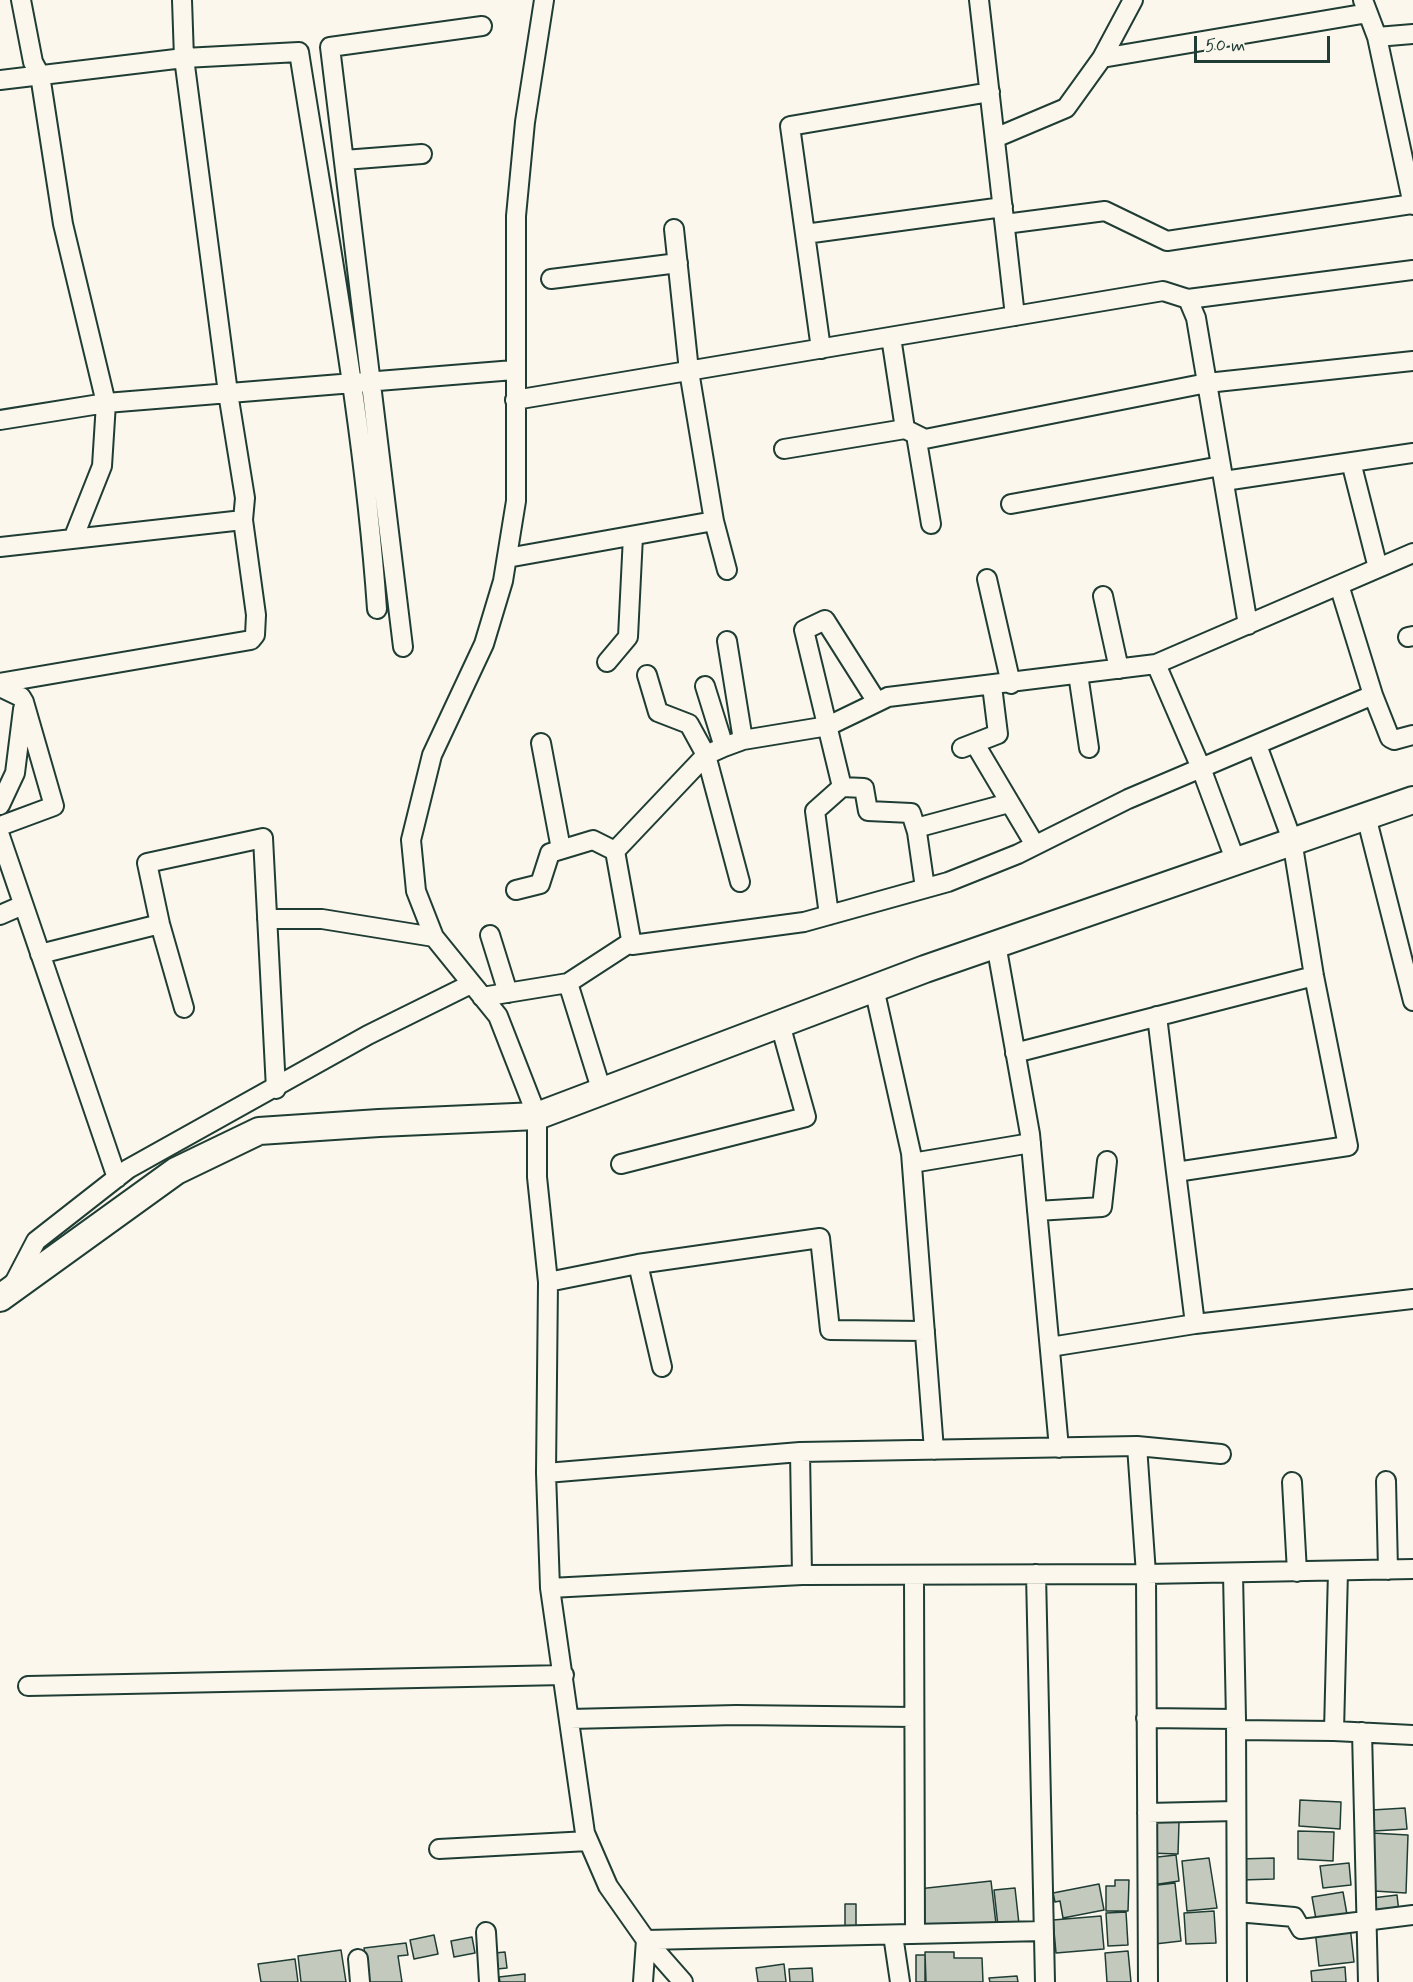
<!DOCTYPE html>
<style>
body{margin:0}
#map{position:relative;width:1413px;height:1982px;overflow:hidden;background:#fbf7ec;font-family:Mynerve,sans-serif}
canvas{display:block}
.scale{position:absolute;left:1194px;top:36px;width:136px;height:27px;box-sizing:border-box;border:3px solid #1f3d34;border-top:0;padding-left:8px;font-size:18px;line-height:21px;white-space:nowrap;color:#1f3d34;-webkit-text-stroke:4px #fbf7ec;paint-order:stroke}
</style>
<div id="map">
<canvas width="1413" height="1982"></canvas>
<div class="scale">50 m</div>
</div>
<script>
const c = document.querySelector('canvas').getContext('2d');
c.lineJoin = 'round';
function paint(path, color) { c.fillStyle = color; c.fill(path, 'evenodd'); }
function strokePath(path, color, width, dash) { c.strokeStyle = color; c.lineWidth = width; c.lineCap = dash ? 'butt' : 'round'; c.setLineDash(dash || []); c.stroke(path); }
const building = new Path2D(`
 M1300,1800L1341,1802L1340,1829L1299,1826Z
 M1405,1808L1407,1829L1374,1831L1372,1810Z
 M1149,1821L1179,1822L1178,1854L1148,1853Z
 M1298,1831L1334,1832L1333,1861L1298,1859Z
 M1372,1833L1408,1835L1406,1893L1374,1891L1375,1866H1371Z
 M1176,1855L1179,1881L1152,1885L1148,1858Z
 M1209,1858L1217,1908L1187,1911L1182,1861Z
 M1274,1858V1879L1241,1880L1240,1859Z
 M1349,1863L1351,1885L1323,1888L1320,1866Z
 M1115,1880H1129L1128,1911H1106V1886H1115Z
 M991,1881L996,1924L923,1932L918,1889Z
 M1175,1883L1181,1941L1155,1944L1149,1886Z
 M1099,1884L1104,1910L1063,1918L1060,1901L1055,1902L1053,1893Z
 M1015,1888L1019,1924L998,1926L994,1890Z
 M1343,1892L1348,1920L1317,1925L1312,1897Z
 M1397,1895L1399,1912L1374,1915L1372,1898Z
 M845,1904H856V1928H845Z
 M1214,1911L1216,1943L1186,1944L1184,1913Z
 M1126,1912L1128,1945L1108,1946L1106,1913Z
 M1101,1916L1104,1949L1056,1953L1053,1920Z
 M1350,1926L1354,1962L1319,1966L1315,1930Z
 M434,1935L438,1954L414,1959L410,1940Z
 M472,1937L475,1953L454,1957L451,1941Z
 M406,1943L408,1955L398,1956L402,1982H364L368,1981L364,1948Z
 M341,1950L346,1982H301L298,1956Z
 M1128,1951L1131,1982H1107L1105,1953Z
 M505,1952L507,1968L497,1969L495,1953Z
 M925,1952H954V1958H982L983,1982H926Z
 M916,1955H925V1982H916Z
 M295,1959L298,1982H261L258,1964Z
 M784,1964L786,1982H758L756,1968Z
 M1345,1967L1346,1982H1312L1311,1971Z
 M812,1968L813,1982H790L789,1969Z
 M525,1974V1982H500L499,1977Z
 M1017,1976L1018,1982H990L989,1978Z`);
const street = new Path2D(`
 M21,0L33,62L40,75L63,224L106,403L102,466L73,539
 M544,0L525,122L516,216V501L503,581L484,644L432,755L411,840L416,891L434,937L498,1016L537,1116V1177L548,1282L546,1473L550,1588L802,1575L1146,1574L1148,1982
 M979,0L1015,316
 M1363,0L1377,37L1413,205
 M1377,37L1413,34
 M1102,58L1368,13
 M0,80L184,58L299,52C328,237 364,422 377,609
 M995,138L1066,108L1102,58L1133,0
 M344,160L422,154
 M1005,224L1105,211L1167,241L1413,204
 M805,234L1003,207
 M551,279L678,263
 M1188,299L1413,270
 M891,337L905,429L925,439L1207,383L1413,361
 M821,349L790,126L990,92
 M515,400L1163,291L1188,299L1196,318L1248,625
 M0,420L106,403L514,370
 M916,435L931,524
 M784,449L905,429
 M1351,462L1378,568
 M1224,481L1413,453
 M1011,504L1221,466
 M714,521L727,570
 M0,547L243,520
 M1413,553L1156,664L888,697L828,726L743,740L724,747L706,755L615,851L632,945L804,922L948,882L1018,854L1128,799L1373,695L1390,738L1394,740L1413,735
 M507,558L714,521L689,371L674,229
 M987,579L1011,684
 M1339,585L1373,695
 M1103,596L1119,669
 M1408,637L1413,636
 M727,641L743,740
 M403,647L330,47L482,26
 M607,662L628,637L633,536
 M1156,664L1201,768L1236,862
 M1078,674L1089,748
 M647,675L658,712L689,724L706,755L740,882
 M0,683L251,640L255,635L256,615L243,520L245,498L228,393L184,58L182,0
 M705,686L724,747
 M0,687L21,697L24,702L54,806L0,826
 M541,743L561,849
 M975,744L1035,845
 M962,748L998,734L992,686
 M842,787L804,630L825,620L877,702
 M0,805L15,773L23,709
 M1366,816L1413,1001
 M916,828L1009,803
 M0,836L117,1178
 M516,890L540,884L550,853L593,840L615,851
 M0,915L23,905
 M829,915L815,811L842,787L864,788L868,811L911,813L917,832L925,888
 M267,919H322L434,937
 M490,935L508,993
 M996,944L1030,1134L1059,1448
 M40,954L160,924
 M568,983L602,1092
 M874,988L911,1153L934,1450
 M482,997L568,983L631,942
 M184,1008L160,924L147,863L263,838L276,1089
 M1157,1016L1176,1172
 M1015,1053L1314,976
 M912,1163L1031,1143
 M621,1164L806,1117L780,1024
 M1037,1211L1102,1207L1107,1161
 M638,1264L662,1367
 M548,1282L638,1264L820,1238L830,1330L925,1331
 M12,1287L36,1241L128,1169L368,1035L471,984
 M1195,1324L1413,1299
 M1050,1347L1195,1324L1176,1172L1348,1146L1314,976L1292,840L1257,745
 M1137,1446L1221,1454
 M800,1452L802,1575
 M546,1473L800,1452L1137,1446L1146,1574L1413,1569
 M1386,1481L1388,1570
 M1292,1482L1297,1572
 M1036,1574L1045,1982
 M1233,1574L1236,1719
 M914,1575L915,1934
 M550,1588L585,1833L608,1886L646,1940L683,1982
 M28,1686L564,1675
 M1146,1718L1236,1719L1237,1982
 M570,1719L736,1715L914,1717
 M1236,1730L1334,1731L1338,1571
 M1334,1731L1413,1735
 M1362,1732L1368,1982
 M1147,1813L1236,1811
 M439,1849L588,1841
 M1237,1912L1294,1917L1301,1929L1413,1915
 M486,1932L489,1982
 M893,1935L900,1982
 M358,1959L360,1982
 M643,1982L646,1940L1044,1931`);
const secondary = new Path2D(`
 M0,1298L176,1171L259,1131L379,1123L537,1116L925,969L1413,800`);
paint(building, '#c4c9be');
strokePath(building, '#1f3d34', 1.5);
strokePath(street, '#1f3d34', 22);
strokePath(secondary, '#1f3d34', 30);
strokePath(street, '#fbf7ec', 18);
strokePath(secondary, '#fbf7ec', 26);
</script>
